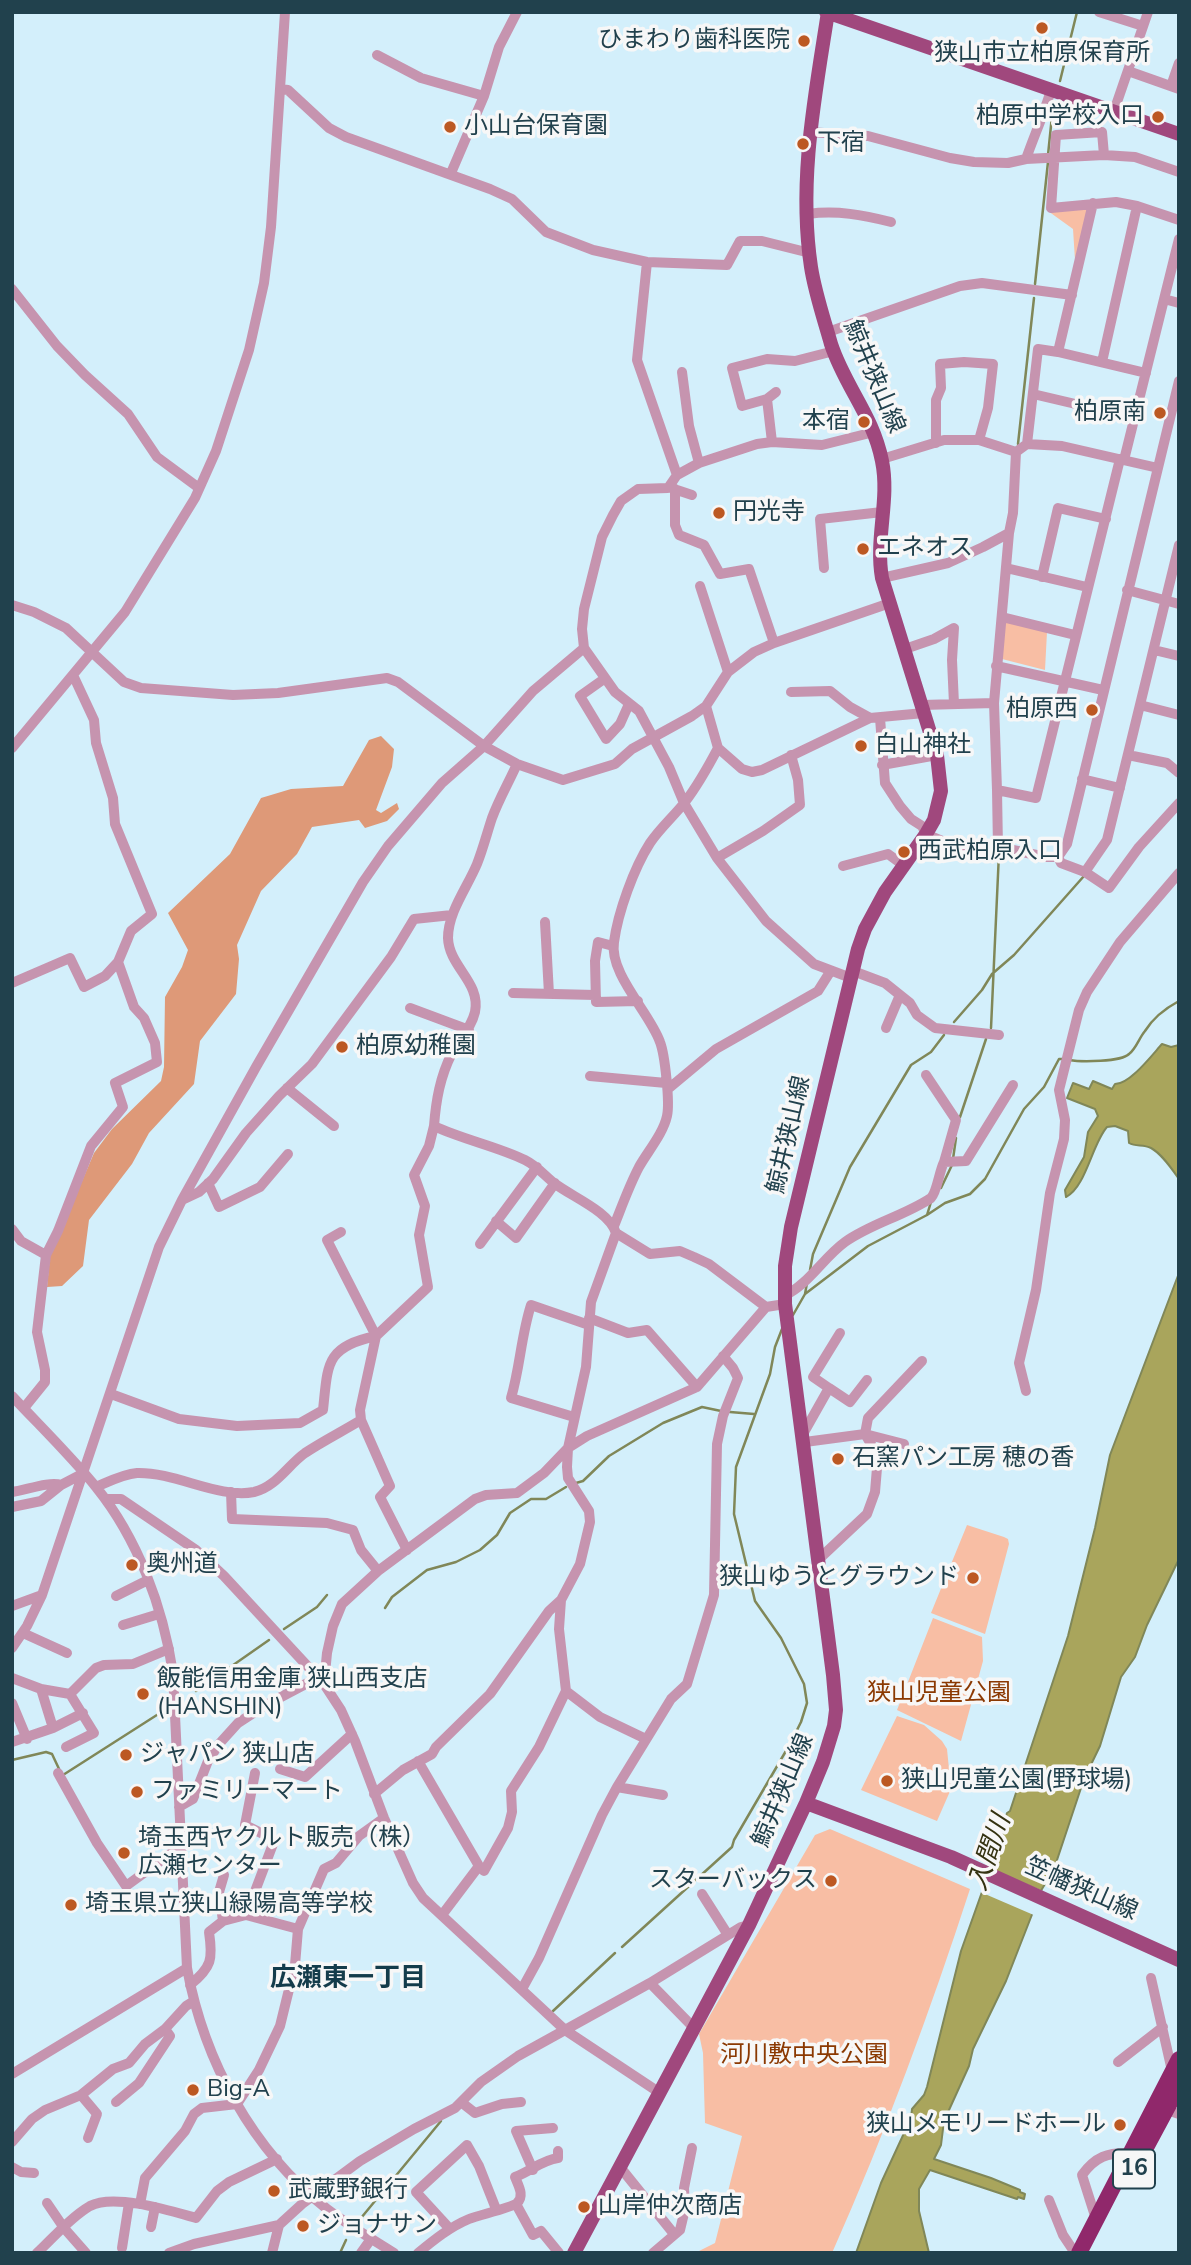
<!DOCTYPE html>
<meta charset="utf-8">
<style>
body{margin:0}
#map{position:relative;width:1191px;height:2265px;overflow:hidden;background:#d3effb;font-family:"Nunito Sans",sans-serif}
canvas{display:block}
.frame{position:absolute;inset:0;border:14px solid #21414d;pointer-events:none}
</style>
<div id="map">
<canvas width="1191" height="2265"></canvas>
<div class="frame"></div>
</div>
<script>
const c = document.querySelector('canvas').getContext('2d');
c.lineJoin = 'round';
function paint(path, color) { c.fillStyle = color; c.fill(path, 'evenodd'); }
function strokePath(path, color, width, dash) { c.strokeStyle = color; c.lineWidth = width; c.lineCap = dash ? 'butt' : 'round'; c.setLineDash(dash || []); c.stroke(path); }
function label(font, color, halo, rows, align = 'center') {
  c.font = font + ' "Nunito Sans","Noto Sans JP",sans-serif'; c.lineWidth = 7; c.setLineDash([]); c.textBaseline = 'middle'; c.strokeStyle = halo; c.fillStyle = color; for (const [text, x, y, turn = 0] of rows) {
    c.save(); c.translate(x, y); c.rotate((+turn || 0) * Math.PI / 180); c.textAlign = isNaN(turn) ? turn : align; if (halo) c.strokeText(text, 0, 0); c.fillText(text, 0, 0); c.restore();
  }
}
const green = new Path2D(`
 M1085,208L1088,212L1075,260L1073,229L1048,211Z
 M1005,622L1047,632L1045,670L1002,659Z
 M967,1525L1004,1537L1008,1539L1009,1544L985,1634L931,1613Z
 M933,1618L982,1637L983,1661L961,1741L897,1710Z
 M897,1716L924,1725L942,1741L947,1749L951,1789L937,1821L861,1790Z
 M830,1829L970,1889C930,2012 885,2134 832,2253H695L715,2243L742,2136L705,2123L703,2053L699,2034L815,1835Z`);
const forest = new Path2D(`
 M381,736L394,749L392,767L376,810L381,813L397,803L399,809L387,821L365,828L359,820L312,827L297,854L261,891L237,945L239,959L236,994L200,1041L194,1084L149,1133L132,1164L89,1220L83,1266L62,1286L47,1287L50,1256L94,1153L112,1129L161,1081L164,1067L165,997L182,967L188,950L168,913L230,854L261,798L291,789L343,786L369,740Z`);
const water = new Path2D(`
 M1162,1044L1171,1047L1179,1045V1179C1172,1169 1162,1154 1151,1148C1143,1144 1136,1147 1129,1143L1128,1131L1115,1126L1107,1127C1092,1144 1086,1187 1066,1197L1065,1190L1084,1157L1088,1132L1098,1116L1095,1109L1067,1098L1073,1083L1089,1089L1093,1081L1112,1089L1115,1084C1130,1084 1152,1055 1162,1044Z
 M1179,1273V1559L1147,1625L1135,1657L1121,1677L1100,1746L1084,1779L1054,1869L1042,1889L1006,1981L973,2049L969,2066L944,2121L941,2145L934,2159L991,2178L1020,2190V2192L1025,2194L1024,2199L1018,2197L1017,2199L930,2170L919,2189V2211L929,2253H856L881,2183L911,2118L912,2109L924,2095L927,2087L961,1951L1004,1830L1003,1825L1007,1813L1010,1811L1068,1636L1095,1528L1110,1455Z`);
const pier = new Path2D(`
 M987,1867L1045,1892L1036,1916L978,1891Z`);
const stream = new Path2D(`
 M1060,81L1077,12
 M1048,155L1053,106
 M1035,284L1048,162
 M1018,444L1034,298
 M954,1022L982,990L992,974L1014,955L1084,876
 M991,1028L999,853
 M1069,1060C1081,1062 1121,1062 1129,1054C1136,1049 1139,1038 1145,1031C1153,1018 1166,1008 1179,1001
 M960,1117L986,1039
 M953,1159L956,1138
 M941,1188L952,1165
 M927,1215L931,1202
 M810,1270L813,1254L850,1167L911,1065L931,1052L944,1035
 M805,1294L868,1246L927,1215L945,1203L970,1194L985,1179L1024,1109L1044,1087L1059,1059H1062
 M793,1315L805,1294L807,1283
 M730,1412L754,1414
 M576,1483L583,1481L609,1456L663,1423L702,1407L721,1411
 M385,1608L392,1597L427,1570L456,1562L480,1550L497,1535L510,1513L531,1499H546L566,1487
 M284,1629L317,1607L327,1595
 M196,1691L269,1640
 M12,1760L46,1752L52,1754L60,1771
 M63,1775L160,1713
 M622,1947L732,1847L734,1840L790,1744L801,1722L807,1703L804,1684L781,1638L755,1601L734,1514L736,1467L770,1374L775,1347L782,1329
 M553,2011L615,1953
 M361,2218L441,2121
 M340,2253L346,2240`);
const minor = new Path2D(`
 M1099,12L1143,26
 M377,55L421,78L484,96
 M1128,71L1179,89
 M1171,86L1179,63
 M280,89L288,90L329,128L346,137L490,189L512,199L546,232L593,250L647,262L727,265L740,241H762L810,253
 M1114,111L1148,12
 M809,132L868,136L950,158L974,162L1008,163L1026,159L1104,155L1135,157L1179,172
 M1104,155L1102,132L1056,135L1051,208L1116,202L1137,206L1179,220
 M1026,159C1034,136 1044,114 1051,90
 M451,173L484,96L499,47L517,12
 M808,214C837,210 863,215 891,222
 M647,262L637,360L677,475
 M12,289L57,346L85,375L128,414L157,457L199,488
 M1164,299L1179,303
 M828,332L960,286L982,283L1072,295
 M1058,352L1093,203
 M1102,362L1137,206
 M682,372L689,426L699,463
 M776,392L767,399L742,406L732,368L767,359L795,361L834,351
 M1033,394L1135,418
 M767,399L772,442
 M936,443V400L941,388L940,364L964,362L993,364L988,408L979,440
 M1027,444L1038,349L1058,352L1146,373
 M882,459L944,440H979L1016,452L1027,444L1062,446L1158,468
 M1124,460L1179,239
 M671,488L692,495
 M675,489V525L679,535L704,545L720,574L749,569L774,643
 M1009,533L994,703L997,790L1036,798L1120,459
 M824,568L820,519L882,512
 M1006,568L1087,587
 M1042,577L1058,508L1106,519
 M882,578L948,563L983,547L1009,533L1013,513L1016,452
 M700,586L728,672
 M1127,590L1179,604
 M12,605L34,612L66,628L124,682L141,688L233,695L278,693L387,678L398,682L484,746L517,764L563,780L615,764L632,749L692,716L706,706L728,672L754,652L774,643L890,603
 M1002,617L1075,635
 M905,649L934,639L954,628L952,660L954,704
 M1154,650L1179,656
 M996,666L1103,690
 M73,675L94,720L96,743L113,798L115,824L152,914L131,931L118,962
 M604,679L580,696L606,739L620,724L629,704
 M791,692L830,691L850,707L870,718
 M922,705L994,703
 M1140,705L1179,715
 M706,706L718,748L742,769L752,772L762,770L870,718L924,713
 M880,718L885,783L900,806L911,819L922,826L926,834L952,845L1013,850L1046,857H1058L1067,844L1179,381
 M12,748L125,612L195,498L216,451L249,350L264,283L271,227L285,12
 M1128,755L1167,763L1179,773
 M517,764C509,782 499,799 492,818C487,833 483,849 477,864C467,888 448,912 448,938C449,967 481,982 475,1012C471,1029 459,1039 452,1053C440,1077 436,1100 434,1126C464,1140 496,1146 525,1160C537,1166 544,1175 554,1183C572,1197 609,1211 616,1233L650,1254L680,1251L694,1257L709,1264L766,1307
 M882,765L937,755
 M1082,779L1120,788
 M997,790L998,848
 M1058,857L1061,863L1085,872L1109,888L1139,847L1179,803
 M717,858L763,831L800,805L798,780L791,755
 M843,866L888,854L903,865
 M1085,872L1107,840L1179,545
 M545,922L549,994
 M613,946L598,942L595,961L596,1002L638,1001
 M853,971L885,983L910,1003L917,1015L935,1028L999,1035
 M851,978L814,964L766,921L717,858L684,803L669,767L639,711L615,692L584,648L582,629L584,609L602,537L613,515L621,501L638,489L668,488L677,475L699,463L757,444L772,442L822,445L874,432
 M12,983L70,958L84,987L105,976L118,962L134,1007L144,1018L155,1043L157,1062L115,1083L123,1107L91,1146L58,1231L46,1255
 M513,993L595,995
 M410,1008L469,1030
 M886,1028L900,995
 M926,1075L956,1120L944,1162
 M590,1076L666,1083
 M287,1088L334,1126
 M668,1089L716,1049L818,991L830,972
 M208,1183L219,1207L260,1187L288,1154
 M182,1200L199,1192L213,1179L246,1133L279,1096L312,1064L391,957L414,919L452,915
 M496,1221L516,1238L555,1183
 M614,1226C622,1206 629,1186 639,1167C648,1151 663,1134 667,1116C670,1103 665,1055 660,1042C650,1013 609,974 614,942C618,912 634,868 650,843C660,828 674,816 685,802C698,785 708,767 718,748
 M12,1229L21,1241L46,1255L37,1332L45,1370V1382L24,1408
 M480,1244L537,1167
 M784,1296C809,1284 823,1258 845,1242C872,1223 904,1216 931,1198C937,1192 939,1172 944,1162L966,1161L1013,1085
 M589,1318L628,1333L647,1330L697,1387
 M829,1388L813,1377L840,1333
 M1026,1391L1019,1363L1036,1290L1050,1193L1064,1139L1065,1120L1059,1090L1079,1010L1087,992L1120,942L1179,873
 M111,1394L179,1419L237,1426L300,1423L323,1410C328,1364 325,1347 376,1336L327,1240L341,1232
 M12,1396C40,1426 70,1455 96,1487C138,1539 163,1607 173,1673L187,1968C204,2061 252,2150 327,2209C348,2225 372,2239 394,2253
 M574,1417L511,1398C520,1368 521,1336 531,1305L589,1325
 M803,1434L829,1388L850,1402L867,1380
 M805,1442L865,1434L904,1444
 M96,1487C108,1482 123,1474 137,1473C176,1472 218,1499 254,1492C276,1487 288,1465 305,1453C323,1441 343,1431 361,1420
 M12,1492C26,1490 50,1481 61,1485
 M231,1492L232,1519L327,1523L353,1530L361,1550L378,1571
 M105,1499H121L196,1550L224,1576L324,1684L341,1710L355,1741L384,1818L413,1883L423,1898L565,2030L660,2093
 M12,1507L41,1501L61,1485L84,1473
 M407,1550L380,1497L390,1486L361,1420L360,1410L376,1336L428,1287L419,1235L425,1206L414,1175L429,1146L434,1126
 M819,1559L867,1514L875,1492L878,1456L865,1434L868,1418L922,1361
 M116,1596L148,1580
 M12,1606L42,1595
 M123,1625L159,1614
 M23,1633L67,1653
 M12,1648L27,1626L42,1595L159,1247L182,1200L256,1067L363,882L388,846L442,783L484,746L533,691L584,648
 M12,1678L41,1689L70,1694L96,1668L104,1665L133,1664L169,1649
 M324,1684L327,1653L333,1626L342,1604L378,1571L475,1499L486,1495L517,1493L544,1473L568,1448L587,1436L697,1387L766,1307L785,1304
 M41,1689L53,1728
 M566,1691L600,1717L646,1739
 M12,1703L27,1739
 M12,1742L53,1728L83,1713
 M66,1747L94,1733L70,1694
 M418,1761L479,1866L484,1871L508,1828L512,1812L511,1791L539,1747L566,1691L559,1629L561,1600
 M280,1769L305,1777L352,1734
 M58,1773L97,1843L126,1886L181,1846
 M617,1787L663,1795
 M374,1794L403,1770L432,1754L436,1747L490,1694L549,1611L561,1600L580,1564L590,1522L589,1511L568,1478L567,1467L568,1448L586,1367L591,1302L616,1233
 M179,1807L193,1799L208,1761L219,1744L238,1723L264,1706L317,1678
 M224,1875L219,1892L223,1921L246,1915L298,1929
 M702,1894L728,1935
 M246,1915L273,1844L271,1838L245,1825L255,1773
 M442,1915L479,1866
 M1151,1978L1172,2071
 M650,1983L694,2028
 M190,1985C212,1967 213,1959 209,1932L223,1921
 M522,1989L539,1958L602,1815L617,1787L671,1699L687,1684L714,1595L717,1444L723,1416L738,1378L733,1368L723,1356
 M1118,2062L1163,2027
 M12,2074L187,1968
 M81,2095L97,2114L88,2138
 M116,2102L139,2083L170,2036L165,2029
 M461,2102L475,2113L502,2104L521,2102
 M1161,2108L1179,2114
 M12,2142L32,2119L45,2110L81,2095L113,2069L129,2063L145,2044L165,2029L186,2006L194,2001
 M12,2167L21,2172L34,2173
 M620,2167L674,2234
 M533,2170L516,2131L553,2128
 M1049,2200L1063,2235L1075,2253
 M47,2203L64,2228L86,2253
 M140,2204L145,2178L185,2131L194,2114L202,2108L237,2104L259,2070L280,2026L295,1965L298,1929L324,1869L336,1863L359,1836L384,1818
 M516,2204L533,2235L541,2231L559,2253
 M1096,2219L1082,2175C1095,2157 1108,2152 1130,2153
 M151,2227L155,2207
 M449,2228L416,2192L467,2145L479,2166L496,2209
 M122,2248L129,2203
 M37,2253C53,2238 71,2217 90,2206C114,2193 171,2211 196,2218L217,2191L229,2182L277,2159
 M169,2253L194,2244L279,2225L302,2204L360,2161L414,2129L455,2108L481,2082L518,2056L650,1983L741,1927L749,1925
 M272,2253L279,2225
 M361,2253L371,2239
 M418,2253C435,2239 450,2227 469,2219C479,2215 511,2208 517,2203C525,2196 518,2185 515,2177C531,2171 542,2160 558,2158V2151
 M653,2253L680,2230L685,2209L684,2188L692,2148`);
const major = new Path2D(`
 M826,12L1179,134
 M806,1803L951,1857L1179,1960
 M574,2253L749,1925L806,1803L823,1762L834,1726L836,1710L833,1675L785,1304V1266L791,1227L858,949L865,929L885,892L926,834L934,820L941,791L937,755L882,578C875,538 890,500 882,461C873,415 845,387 831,344C824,319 815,293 811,267C798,181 815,96 828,12`);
const highway = new Path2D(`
 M1142,2155L1179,2086
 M1079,2253L1179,2059`);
const markers = [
 [1042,28,7,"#bc5822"],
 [804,41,7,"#bc5822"],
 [1158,117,7,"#bc5822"],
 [450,127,7,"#bc5822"],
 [803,144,7,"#bc5822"],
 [1160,413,7,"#bc5822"],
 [864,422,7,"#bc5822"],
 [719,513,7,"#bc5822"],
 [863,549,7,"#bc5822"],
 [1092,710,7,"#bc5822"],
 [861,746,7,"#bc5822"],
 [904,852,7,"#bc5822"],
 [342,1047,7,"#bc5822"],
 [838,1459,7,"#bc5822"],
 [132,1565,7,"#bc5822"],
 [973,1578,7,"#bc5822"],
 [143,1694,7,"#bc5822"],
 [126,1755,7,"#bc5822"],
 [887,1781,7,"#bc5822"],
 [137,1792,7,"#bc5822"],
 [124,1853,7,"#bc5822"],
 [831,1881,7,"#bc5822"],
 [71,1905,7,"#bc5822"],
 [193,2090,7,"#bc5822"],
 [1120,2125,7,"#bc5822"],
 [274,2191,7,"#bc5822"],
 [584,2207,7,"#bc5822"],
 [303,2226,7,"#bc5822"]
];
const shields = [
 [1134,2169,42]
];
const shieldNames = [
 ["16",1134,2169]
];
const poiNames = [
 ["ひまわり歯科医院",790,41,"right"],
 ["狭山市立柏原保育所",1042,54,"center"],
 ["柏原中学校入口",1144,117,"right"],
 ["小山台保育園",464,127],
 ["下宿",817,144],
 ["柏原南",1146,413,"right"],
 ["本宿",850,422,"right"],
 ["円光寺",733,513],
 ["エネオス",877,549],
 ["柏原西",1078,710,"right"],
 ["白山神社",875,746],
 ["西武柏原入口",918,852],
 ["柏原幼稚園",356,1047],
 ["石窯パン工房 穂の香",852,1459],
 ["奥州道",146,1565],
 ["狭山ゆうとグラウンド",959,1578,"right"],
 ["飯能信用金庫 狭山西支店",157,1680],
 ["(HANSHIN)",157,1708],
 ["ジャパン 狭山店",140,1755],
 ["狭山児童公園(野球場)",901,1781],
 ["ファミリーマート",151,1792],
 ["埼玉西ヤクルト販売（株）",138,1839],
 ["広瀬センター",138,1867],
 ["スターバックス",817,1881,"right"],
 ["埼玉県立狭山緑陽高等学校",85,1905],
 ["Big-A",207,2090],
 ["狭山メモリードホール",1106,2125,"right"],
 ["武蔵野銀行",288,2191],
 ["山岸仲次商店",598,2207],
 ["ジョナサン",317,2226]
];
const streetNames = [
 ["鯨井狭山線",873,377,67],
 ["鯨井狭山線",790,1135,-77],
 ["鯨井狭山線",784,1791,-67],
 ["笠幡狭山線",1081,1890,24]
];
const parkNames = [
 ["狭山児童公園",939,1694],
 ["河川敷中央公園",804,2056]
];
const waterNames = [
 ["入間川",991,1853,-71]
];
const neighbourhoodNames = [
 ["広瀬東一丁目",348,1980]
];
paint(green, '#f8bea4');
paint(forest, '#de9978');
paint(water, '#a9a55c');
strokePath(water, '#808758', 2);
paint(pier, '#d3effb');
strokePath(stream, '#808758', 2.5);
strokePath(minor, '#c694af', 10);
strokePath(major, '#a0487d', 14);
strokePath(highway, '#90286b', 16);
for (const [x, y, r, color] of markers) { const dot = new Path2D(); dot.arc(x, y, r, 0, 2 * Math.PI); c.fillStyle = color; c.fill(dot); strokePath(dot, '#f7f7f7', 2.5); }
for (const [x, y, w] of shields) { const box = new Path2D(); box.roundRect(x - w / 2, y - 19.5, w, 39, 5); c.fillStyle = '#f7f7f7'; c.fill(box); strokePath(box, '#21414d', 2); }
label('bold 23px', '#21414d', null, shieldNames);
label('24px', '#21414d', '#f7f7f7', poiNames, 'left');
label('24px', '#21414d', '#f7f7f7', streetNames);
label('24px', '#8b3902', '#f7f7f7', parkNames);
label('italic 26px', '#343211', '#f7f7f7', waterNames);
label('bold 26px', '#143c4b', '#f7f7f7', neighbourhoodNames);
</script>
